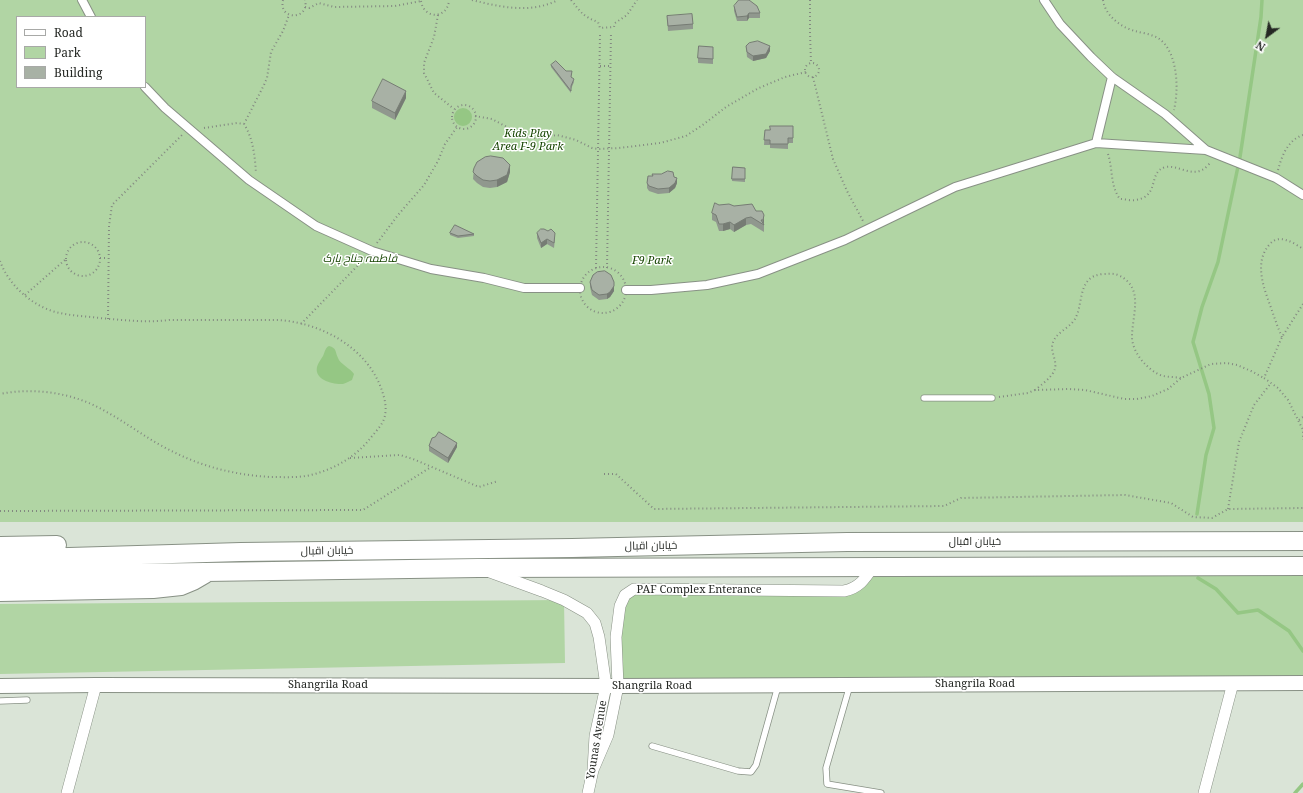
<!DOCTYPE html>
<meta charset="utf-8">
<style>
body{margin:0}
#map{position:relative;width:1303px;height:793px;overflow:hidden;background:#dae4d7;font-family:"Noto Serif",serif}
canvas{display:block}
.legend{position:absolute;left:16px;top:16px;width:130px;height:72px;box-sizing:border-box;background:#fff;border:1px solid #a8a9a7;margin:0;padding:5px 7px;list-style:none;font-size:12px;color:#252824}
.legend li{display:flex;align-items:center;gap:8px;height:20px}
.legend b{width:20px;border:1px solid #a8a9a7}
.north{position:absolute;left:1247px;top:16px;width:40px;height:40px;-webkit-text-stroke:3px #fff;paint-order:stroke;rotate:212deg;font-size:11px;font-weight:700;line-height:16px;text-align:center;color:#252824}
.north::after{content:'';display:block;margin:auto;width:14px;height:18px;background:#252824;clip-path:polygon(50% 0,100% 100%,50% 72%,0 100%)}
</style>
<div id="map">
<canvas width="1303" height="793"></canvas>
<ul class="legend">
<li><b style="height:5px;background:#fff"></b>Road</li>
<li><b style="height:11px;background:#b1d5a4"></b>Park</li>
<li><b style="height:11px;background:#a8b1a5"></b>Building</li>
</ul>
<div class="north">N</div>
</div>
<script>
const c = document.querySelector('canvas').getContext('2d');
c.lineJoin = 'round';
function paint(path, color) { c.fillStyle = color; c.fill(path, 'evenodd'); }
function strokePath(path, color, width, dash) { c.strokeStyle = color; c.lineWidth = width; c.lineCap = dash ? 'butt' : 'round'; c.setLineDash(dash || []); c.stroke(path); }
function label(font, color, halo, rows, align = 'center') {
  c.font = font + ' "Noto Serif",Cairo,serif'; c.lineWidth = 3; c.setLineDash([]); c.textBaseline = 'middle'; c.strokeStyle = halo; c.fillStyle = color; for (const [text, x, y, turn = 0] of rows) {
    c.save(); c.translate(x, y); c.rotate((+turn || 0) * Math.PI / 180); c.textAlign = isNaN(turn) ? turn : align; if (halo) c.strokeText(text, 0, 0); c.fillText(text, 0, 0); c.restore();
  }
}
const green = new Path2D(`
 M0,0H1303V522H0ZM17,17H145V87H17Z
 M1303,566V683L618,686L620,606L634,589L844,591L873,567Z
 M564,600L565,663L0,674V604Z`);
const water = new Path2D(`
 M454 117a9 9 0 1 1 18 0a9 9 0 1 1-18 0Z
 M329,346C337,348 335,352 338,358C340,364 350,368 354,374L352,380C349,381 347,383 343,384C334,385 314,380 317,367C318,363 321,359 323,356C325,352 325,348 329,346Z`);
const stream = new Path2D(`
 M1197,514L1206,455L1214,428L1209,394L1193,342L1202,307L1218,262L1240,157L1261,17L1262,0
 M1198,578L1216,589L1238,613L1258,610L1289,631L1303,651
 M1295,793L1303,784`);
const path = new Path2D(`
 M283,0C278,21 310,20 305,0
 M472,0C500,7 531,14 558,0
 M571,0C581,12 582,16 598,22L600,28L614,27L615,23L627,15L637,0
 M810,0V33L811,63
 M1103,0C1105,15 1120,27 1135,31C1142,33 1151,34 1158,38C1178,51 1179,89 1174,110
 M421,1C424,20 448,19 449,0
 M305,7L309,8L319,3L334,7L395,6L421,1
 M438,15L434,37L424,63V73L434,93L454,109
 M805 70a7 7 0 1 1 14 0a7 7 0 1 1-14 0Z
 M600,66H610
 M813,77L833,159L847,191L863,221
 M452 117a12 12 0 1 1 24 0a12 12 0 1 1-24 0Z
 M475,116L492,119L520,134L530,138H541L557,135L576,140L592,148L598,149L619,148L660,143L686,136L704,124L726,107L759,88L785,77L806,72
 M244,124L264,85L267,78L271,52L283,31L289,15
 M204,128L237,123L244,124C253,138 255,157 256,173
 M1108,154C1113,169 1110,186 1120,199C1125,199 1131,201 1135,200C1161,197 1147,171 1166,167C1177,165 1191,176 1202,170C1205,169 1209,164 1211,162
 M1278,170C1282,155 1288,140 1303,135
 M66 259a17 17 0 1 1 34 0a17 17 0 1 1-34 0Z
 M377,243L398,215L424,185L438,161L445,144L457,127
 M100,258H108
 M0,261C9,286 34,308 60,313C72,316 86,316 99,318C123,320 146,323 169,320H279C321,323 366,347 381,388C384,396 387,406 385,415C384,424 374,433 369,440C354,458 334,469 311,475C298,478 284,477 271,477C232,475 196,465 162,446C142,435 125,422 105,411C74,393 35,387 0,394
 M580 290a23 23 0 1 1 46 0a23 23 0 1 1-46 0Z
 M596,268L600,34
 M607,268L611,33
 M25,295L66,259
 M1303,304L1282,337L1264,378L1278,388L1288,400L1303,430V440
 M108,319L109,226L112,205L182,135
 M301,324L366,257
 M1282,337C1277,326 1274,316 1270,305C1263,286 1254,261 1270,244C1279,233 1294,243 1303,249
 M1035,390C1040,386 1052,377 1054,371C1058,363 1052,355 1052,347C1053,333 1068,330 1075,319C1084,303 1077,276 1103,274C1108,274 1113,273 1118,275C1145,287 1132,315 1132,337C1132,347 1139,358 1145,364C1150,369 1156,374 1163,376C1169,377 1175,377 1181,378
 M999,397L1028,393L1035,390L1068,389L1085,390L1124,399H1137L1152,396L1168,389L1181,378L1211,364L1227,363L1237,365L1251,371L1264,378
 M1299,420L1303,417
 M350,458L400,455L413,459L479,487L498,481
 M604,474H616L654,509L944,506L961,498L1125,495L1171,503L1193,517L1212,518L1228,509L1303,508
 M1228,509L1239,442L1254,405L1271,383
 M0,511L363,510L431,467`);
const service = new Path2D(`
 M924,398H992
 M850,685L826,768L827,784L881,793
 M0,701L27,700
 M652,746L738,771L751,772L756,765L778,686`);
const pedestrian = new Path2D(`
 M82,0L91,17
 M1044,0L1060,24L1091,57L1112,77L1165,114L1206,150
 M145,87L165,108L249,180L316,226L372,251L431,269L484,278L524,288H580
 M1096,143L1112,77
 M626,290H651L707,285L758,274L845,240L955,187L1096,143L1206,150L1276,178L1303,195`);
const minor = new Path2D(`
 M490,572L542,591L564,600L587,613L595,623L599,637L606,686L595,736L593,770L588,793
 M593,770L608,735L618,686L616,637L620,606L625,595L634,589L844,591C859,588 865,579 873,567
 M67,793L96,685
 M1204,793L1233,683`);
const tertiary = new Path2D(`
 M0,686L96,685L618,686L1303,683`);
const primary = new Path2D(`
 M0,546L57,545
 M0,559L241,552L572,548L847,542L1303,541
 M0,575L478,568L1303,566
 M0,592L153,589L181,586L193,581L205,574`);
const wall = new Path2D(`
 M734,6L760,13V18H749L747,21H737L734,11Z
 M667,16L693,24V29L668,31Z
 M746,46L770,51L766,58L753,61L747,57Z
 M713,51V64L698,63V58Z
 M551,65L571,77L574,82L571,89V93L551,67Z
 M406,98L395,120L372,108V101Z
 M793,126V143H788V149L770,148V145H764L765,130H770Z
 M733,167L745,168V182L732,181Z
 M474,168L510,172L507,182L497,187L490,188L483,187L477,183L473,179Z
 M652,174L677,183L675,188L669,193L658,194L649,191L647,188V180L652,176Z
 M719,205L734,206L756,211L764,222V232L751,224L746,225L734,232L730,229L723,231H719L716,222L712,220V213Z
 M450,233L474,234V236L458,238L450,235Z
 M537,233L555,238L554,248L547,244L541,248L537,238Z
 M590,282H614V291L610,297L607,299L599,300L592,295L590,287Z
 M429,446L457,447L448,463L429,451Z`);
const shadedWall = new Path2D(`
 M749,13V18L747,21V16Z
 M770,46V51L766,58L753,61V56Z
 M406,91V98L395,120V113Z
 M510,165V172L507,182L497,187V180Z
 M677,178V183L675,188L669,193V188Z
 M764,215V222L763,225V220Z
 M746,218V225L734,232V225Z
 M730,222V229L723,231V224Z
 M547,239V244L541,248V243Z
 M614,286V291L610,297L607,299V294Z
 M457,443V447L448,463V458Z`);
const building = new Path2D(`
 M739,0H749L757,6L760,13H749L747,16L737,17L734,6Z
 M692,14L693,24L668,26L667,16Z
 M758,41L770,46L766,54L753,56L747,52L746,46L749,43Z
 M699,46L713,47V59L698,58Z
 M556,61L566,71H572L571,77L574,79L571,86V91L551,65Z
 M383,79L406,91L395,113L372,101Z
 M770,126H793V138H788V144H770V140H764L765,130H770Z
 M491,156L503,158L510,165L507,175L497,180L490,181L483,180L477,176L473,172L474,168L477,162L485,157Z
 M733,167L745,168V179H732Z
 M668,171L673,172L674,177L677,178L675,183L669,188L658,189L649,186L647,183L648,176H653L652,174H661Z
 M715,203L719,205L729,204L734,206L752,204L756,211H762L764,215L763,220H761L764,225L751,217L746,218L734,225L730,222L723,224H719L716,215L712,213Z
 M455,225L474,234L458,236L450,233Z
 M541,229H544L548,231L551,229L555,233L554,243L547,239L541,243L537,233Z
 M605,271L611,275L614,282V286L610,292L607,294L599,295L592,290L590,282L593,275L597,272Z
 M439,432L457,443L448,458L429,446L432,438L435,437Z`);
const parkNames = [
 ["Kids Play",528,134],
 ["Area F-9 Park",528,147],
 ["فاطمہ جناح پارک",360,259],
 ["F9 Park",652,261]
];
const streetNames = [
 ["خیابان اقبال",975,542],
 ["خیابان اقبال",651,546,-1],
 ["خیابان اقبال",327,551,-1],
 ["PAF Complex Enterance",699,590],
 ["Shangrila Road",975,684],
 ["Shangrila Road",328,685],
 ["Shangrila Road",652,686],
 ["Younas Avenue",597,740,-81]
];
paint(green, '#b1d5a4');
paint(water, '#95c784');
strokePath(stream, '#95c784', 3.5);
strokePath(service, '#889185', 7);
strokePath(pedestrian, '#889185', 10);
strokePath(minor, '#889185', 12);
strokePath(tertiary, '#889185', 16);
strokePath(primary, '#889185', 20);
strokePath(path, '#838981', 2, [1, 3]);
strokePath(service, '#fff', 5.5);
strokePath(pedestrian, '#fff', 8);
strokePath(minor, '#fff', 11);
strokePath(tertiary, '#fff', 14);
strokePath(primary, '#fff', 18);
paint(wall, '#90988e');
paint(shadedWall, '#767c74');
paint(building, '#a8b1a5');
strokePath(building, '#767c74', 1);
label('italic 11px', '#164400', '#fff', parkNames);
label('11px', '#252824', '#fff', streetNames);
</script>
